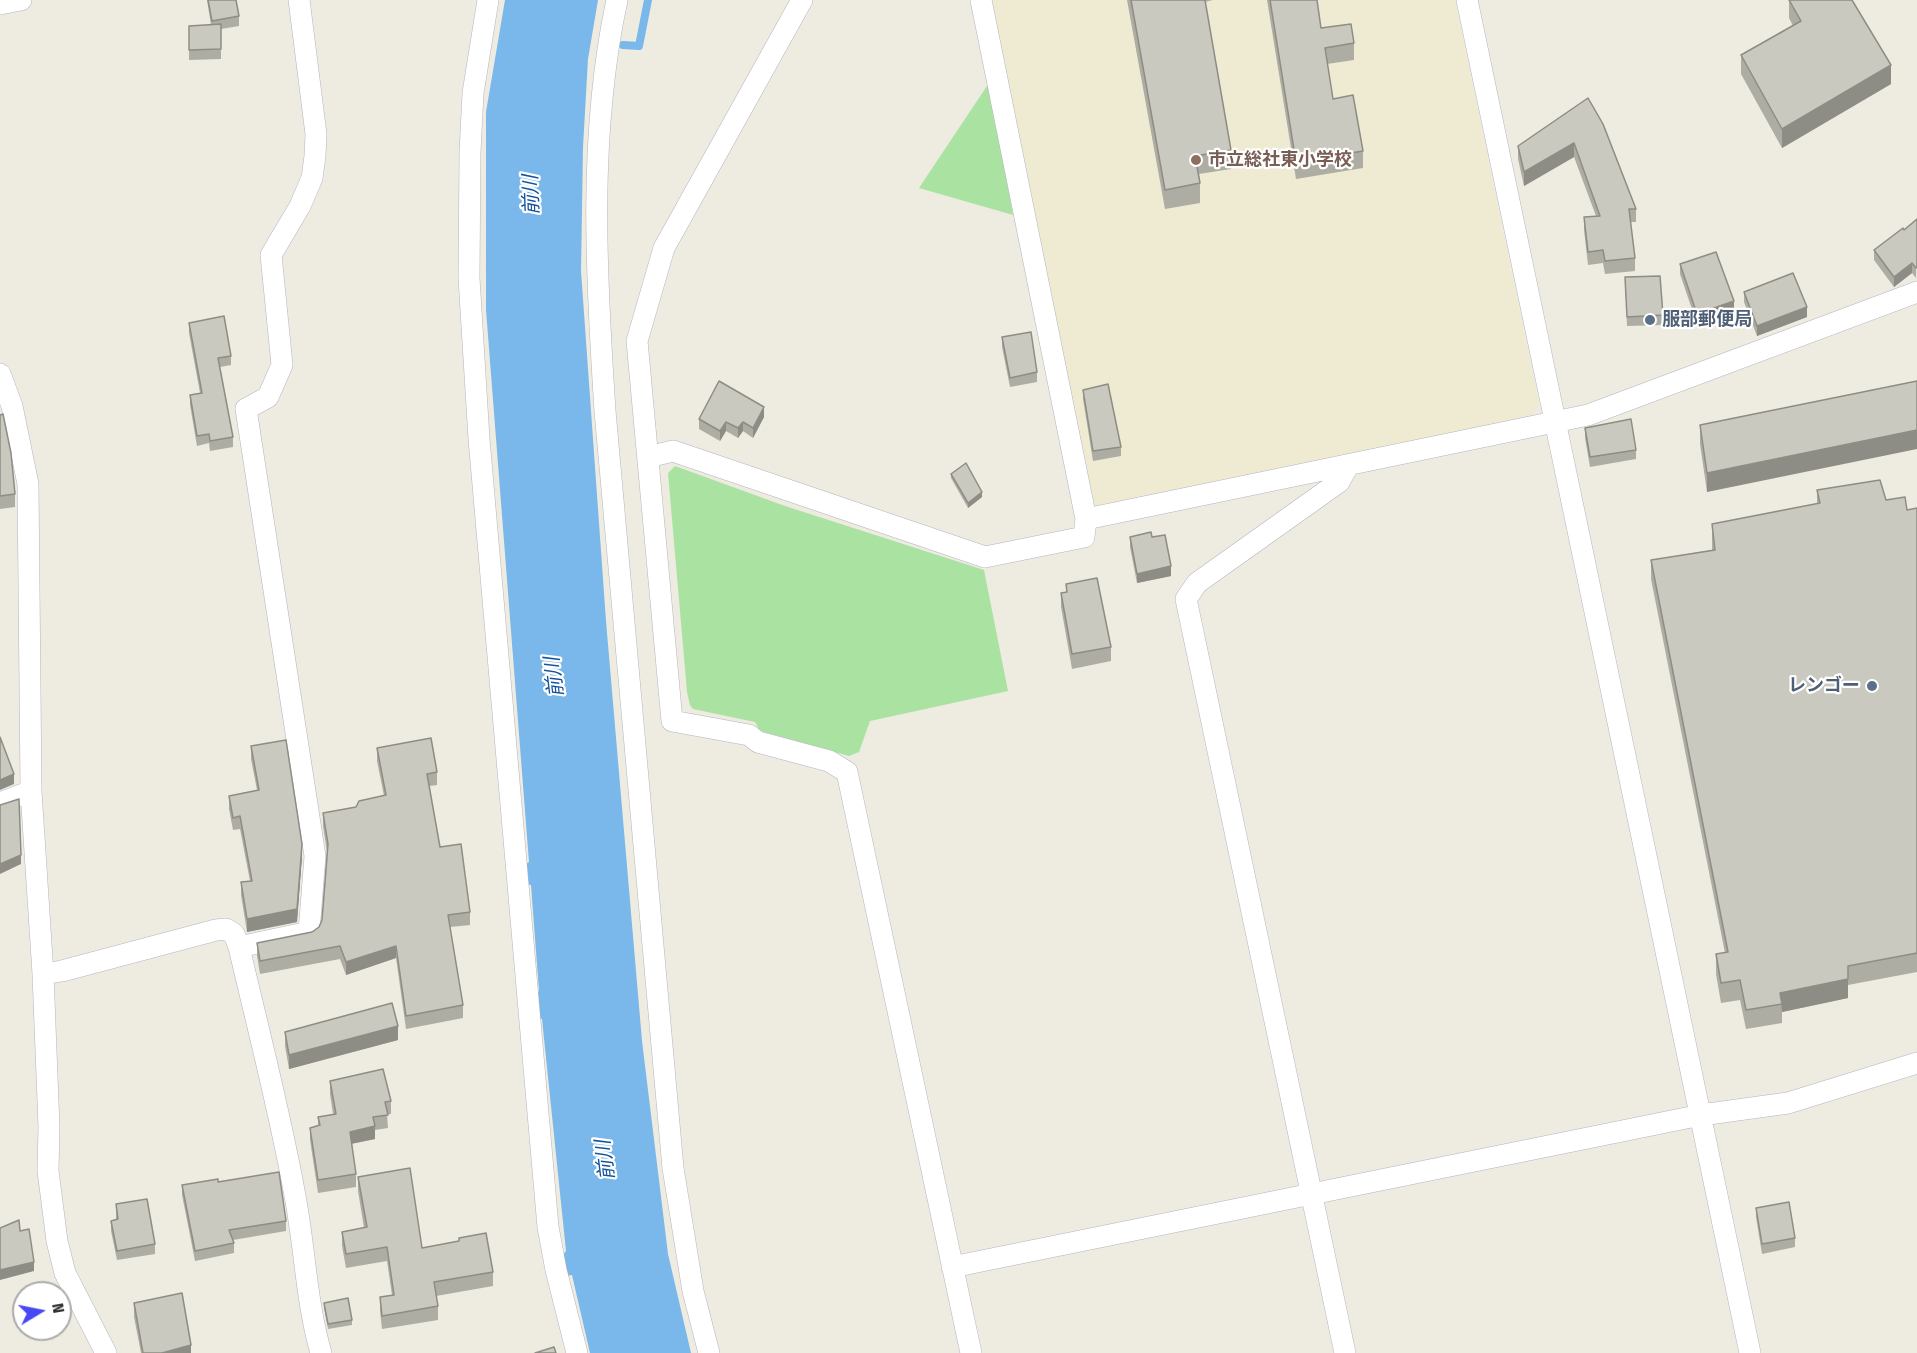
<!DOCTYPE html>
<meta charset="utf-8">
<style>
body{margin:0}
#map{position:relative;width:1917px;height:1353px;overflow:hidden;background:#eeebe1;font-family:"Fira Sans Condensed",sans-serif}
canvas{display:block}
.north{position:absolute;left:12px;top:1281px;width:60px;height:60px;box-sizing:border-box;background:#fff;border:2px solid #ababab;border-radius:50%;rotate:80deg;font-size:16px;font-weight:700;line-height:24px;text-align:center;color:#2e2e2e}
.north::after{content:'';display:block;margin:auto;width:21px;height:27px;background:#4949f4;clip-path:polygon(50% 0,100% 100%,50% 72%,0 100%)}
</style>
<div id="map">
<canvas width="1917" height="1353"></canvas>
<div class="north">N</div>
</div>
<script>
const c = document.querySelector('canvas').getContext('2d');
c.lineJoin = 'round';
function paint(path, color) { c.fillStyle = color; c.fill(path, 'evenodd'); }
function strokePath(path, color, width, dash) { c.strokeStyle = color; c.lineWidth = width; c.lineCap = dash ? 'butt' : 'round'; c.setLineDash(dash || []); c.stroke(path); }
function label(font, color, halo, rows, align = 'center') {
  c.font = font + ' "Fira Sans Condensed","Noto Sans JP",sans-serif'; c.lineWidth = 4.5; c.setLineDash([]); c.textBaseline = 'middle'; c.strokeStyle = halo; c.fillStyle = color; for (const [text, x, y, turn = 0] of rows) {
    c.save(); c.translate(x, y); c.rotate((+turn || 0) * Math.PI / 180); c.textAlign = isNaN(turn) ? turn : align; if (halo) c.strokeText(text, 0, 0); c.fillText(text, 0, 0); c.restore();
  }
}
const education = new Path2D(`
 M989,0H1455L1539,405L1529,419L1099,509L1091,502Z`);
const green = new Path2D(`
 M989,83L1013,215L919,188Z
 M675,466L785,506L984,570L1008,691L870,721L859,752L849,756L760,731L755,722L693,709L690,705L687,692L668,473Z`);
const water = new Path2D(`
 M505,0H598L588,59L583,147L581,271L606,621L642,1041L668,1254L691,1353H590L572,1275L566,1276L563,1255L566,1251L542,1019H539L534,994L539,991L531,885L526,884L524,865L529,862L486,310V112Z`);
const stream = new Path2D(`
 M623,45L639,46L648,0`);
const street = new Path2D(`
 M488,0L473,93L470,152L469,278L479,439L548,1227L556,1270L577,1353
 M617,0C588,134 596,275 605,411L673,1168L693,1291L709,1353
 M802,0L664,248L637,341L672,721L749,735L758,742L829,761L847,772L971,1353
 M981,0L1086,519L1588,415L1917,292
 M1467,0L1750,1353
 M0,4L21,0
 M0,374L12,406L28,484L31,791L43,974L49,1127L48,1171L57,1241L65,1273L106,1353
 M648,457L673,451L985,557L1084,537L1086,519
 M0,803L31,791
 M239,947L309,932L315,856L246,409L268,397L282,365L271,255L300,206L312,178L315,156L316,134L299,0
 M43,974L62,971L216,930L226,929L234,934L239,947C258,1029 280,1112 295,1196C305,1248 306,1301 321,1353
 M952,1267L1701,1115L1788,1103L1917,1063
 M1345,1353L1186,599L1197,583L1339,482L1348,466`);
const wall = new Path2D(`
 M207,0H236L239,16V26L221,29V59L189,60V50L211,25Z
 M1127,0H1213L1205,2L1231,150V169L1199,174L1200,183V203L1165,209Z
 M1267,0H1317L1321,28L1354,43V60L1327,64L1333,99L1363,151V168L1296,179Z
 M1789,0H1852L1891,84L1782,148L1741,74V55L1793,26L1789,18Z
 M1588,98L1636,209V222H1630L1635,258V271L1605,274L1603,263L1588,265L1584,230V217L1596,216L1574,157L1524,186L1518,159V146Z
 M1917,219L1916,278L1912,273L1894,287L1874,260V250L1904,230Z
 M1680,264L1734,311L1697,324L1680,274Z
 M1625,277L1663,315V325L1627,326Z
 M1744,292L1807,317L1757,336L1744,302Z
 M189,323L231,356V365L220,367L233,437V447L210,451L209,443L197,446L190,405V395L200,393L189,333Z
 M1002,337L1037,372V382L1010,387L1002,347Z
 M1917,381L1707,492L1700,444V425Z
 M1083,390L1121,447V456L1093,461L1083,399Z
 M0,415L15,494V507L0,509V522Z
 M764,417L753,438L743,431L738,438L726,431L720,441L699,429V419Z
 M1585,428L1636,450V459L1590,467L1585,438Z
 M951,474L982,497L968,508L951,478Z
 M1817,490L1886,500L1907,510L1917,508V972L1848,985V998L1782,1012V1023L1746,1029L1740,1000L1721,1003L1716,974V954L1725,953L1651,579V560L1712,550V524L1817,504Z
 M1130,537H1152L1171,576L1137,583L1130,547Z
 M1066,584L1111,647V661L1072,669L1061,607V593L1066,592Z
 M251,746L302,856L297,922L247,932L241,895V882L250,881L240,829L233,830L229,809V796L257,790L251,759Z
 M377,748L437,772V785L429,786L440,847L470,912V925L450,927L463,1005V1018L406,1029L396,958L346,975L340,959L260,974L257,956V943L312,932L319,927L322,920L327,852L323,826V813L356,807L384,796L377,761Z
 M285,1032L398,1040L289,1069L285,1046Z
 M330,1081L391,1101V1114H387L388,1128L375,1130V1139L351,1144L356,1174V1187L318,1193L310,1140V1128L318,1126V1117L333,1114L330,1094Z
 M358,1177L422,1248L459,1241V1238L493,1272V1286L436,1296L438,1306V1320L382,1329L380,1311V1297L392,1295L387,1261L346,1268L342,1246V1232L364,1228L358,1191Z
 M182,1185L286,1221V1231L233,1240L234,1243V1253L195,1261L182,1195Z
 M116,1204L155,1244V1254L117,1260L111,1231V1221L116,1220Z
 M1756,1208L1795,1238V1247L1762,1254L1756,1217Z
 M134,1303L191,1353H141L134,1317Z
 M324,1303L352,1320V1325L328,1329L324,1308Z`);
const shadedWall = new Path2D(`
 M1891,65V84L1782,148V129Z
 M1574,143V157L1524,186V172Z
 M1912,263V273L1894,287V277Z
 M1734,301V311L1697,324V314Z
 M1807,307V317L1757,336V326Z
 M764,407V417L753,438V428Z
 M726,422V431L720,441V431Z
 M743,422V431L738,438V428Z
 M1917,430V449L1707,492V473Z
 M982,492V497L968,508V503Z
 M1171,566V576L1137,583V574Z
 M14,774V784L0,790V780Z
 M302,844V856L297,922L247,932V919Z
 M21,855V864L0,874V864Z
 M396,946V958L346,975V962Z
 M1848,979V998L1782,1012L1780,993Z
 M398,1026V1040L289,1069V1055Z
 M375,1126V1139L350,1144V1132Z
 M34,1262V1271L0,1280V1270Z
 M191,1345V1353H162Z`);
const building = new Path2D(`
 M208,0H236L239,16L212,21Z
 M1131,0H1205L1231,150L1195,156L1200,183L1165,190Z
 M1270,0H1317L1321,28L1351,24L1354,43L1325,48L1333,99L1353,95L1363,151L1296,162Z
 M1789,0H1852L1891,65L1782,129L1741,55L1801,21Z
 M221,24V49L189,50V26Z
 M1588,98L1603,124L1636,209H1629L1635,258L1605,261L1603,250L1588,252L1584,217L1600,216L1574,143L1524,172L1518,146Z
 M1917,219V267L1916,268L1912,263L1894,277L1874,250L1903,228L1904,230Z
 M1716,252L1734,301L1697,314L1680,264Z
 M1793,273L1807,307L1757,326L1744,292Z
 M1660,276L1663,315L1627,317L1625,277Z
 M224,316L231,356L218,358L233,437L210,441L209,434L197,436L190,395L202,393L189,323Z
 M1031,332L1037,372L1010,378L1002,337Z
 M719,381L764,407L753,428L743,422L738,428L726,422L720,431L699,419Z
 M1917,381V430L1707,473L1700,425Z
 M1108,384L1121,447L1093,451L1083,390Z
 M3,414L11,453L15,494L0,496V415Z
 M1631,419L1636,450L1590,457L1585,428Z
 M966,463L982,492L968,503L951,474Z
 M1880,480L1886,500L1905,497L1907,510L1917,508V953L1848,966V979L1780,993L1782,1004L1746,1010L1740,980L1721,983L1716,954L1728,952L1651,560L1715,550L1712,524L1820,503L1817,490Z
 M1151,532L1152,537L1165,535L1171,566L1137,574L1130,537Z
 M1097,578L1111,647L1072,654L1061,593L1067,592L1066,584Z
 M0,737L14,774L0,780Z
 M431,738L437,772L427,774L440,847L461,844L470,912L448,915L463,1005L406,1016L396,946L346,962L340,946L260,961L257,943L312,932L319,927L322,920L328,844L323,813L356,807L359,801L386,795L377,748Z
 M286,740L302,844L297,909L247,919L241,882L252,881L240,816L233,818L229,796L259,790L251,746Z
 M19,799L21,855L0,864V805Z
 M392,1003L398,1026L289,1055L285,1032Z
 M383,1069L391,1101L385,1102L388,1115L373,1117L375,1126L350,1132L356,1174L318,1180L310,1128L320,1125L318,1117L336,1114L330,1081Z
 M410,1168L422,1248L459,1241V1238L486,1233L493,1272L434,1282L438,1306L382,1316L380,1297L394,1295L387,1247L346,1254L342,1232L367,1227L358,1177Z
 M279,1172L286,1221L229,1230L234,1243L195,1251L182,1185L218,1179V1182Z
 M147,1199L155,1244L117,1251L111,1221L118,1219L116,1204Z
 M1789,1202L1795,1238L1762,1244L1756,1208Z
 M19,1220L20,1231L29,1229L34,1262L0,1270V1228Z
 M182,1293L191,1345L162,1353H143L134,1303Z
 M348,1298L352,1320L328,1324L324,1303Z
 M554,1347L556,1353H535Z`);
const markers = [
 [1196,160,6,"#8d6e63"],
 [1650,320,6,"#5c6f8a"],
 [1872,686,6,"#5c6f8a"]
];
const educationNames = [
 ["市立総社東小学校",1208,160]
];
const serviceNames = [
 ["服部郵便局",1662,320],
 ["レンゴー",1860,686,"right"]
];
const waterNames = [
 ["前川",532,195,-92],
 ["前川",555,677,-97],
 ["前川",606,1160,-97]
];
paint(education, '#efebd2');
paint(green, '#aae2a1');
paint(water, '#7ab7eb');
strokePath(stream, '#7ab7eb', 8);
strokePath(street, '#b4b4c0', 22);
strokePath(street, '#fff', 21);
paint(wall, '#aeada4');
paint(shadedWall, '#8d8d86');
paint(building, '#cac9bf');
strokePath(building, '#8d8d86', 1.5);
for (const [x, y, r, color] of markers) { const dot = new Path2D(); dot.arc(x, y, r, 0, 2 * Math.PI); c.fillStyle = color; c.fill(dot); strokePath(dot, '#fff', 2); }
label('bold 18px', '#785e54', '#fff', educationNames, 'left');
label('bold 18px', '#4e5e75', '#fff', serviceNames, 'left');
label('italic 20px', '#13539d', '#fff', waterNames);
</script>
